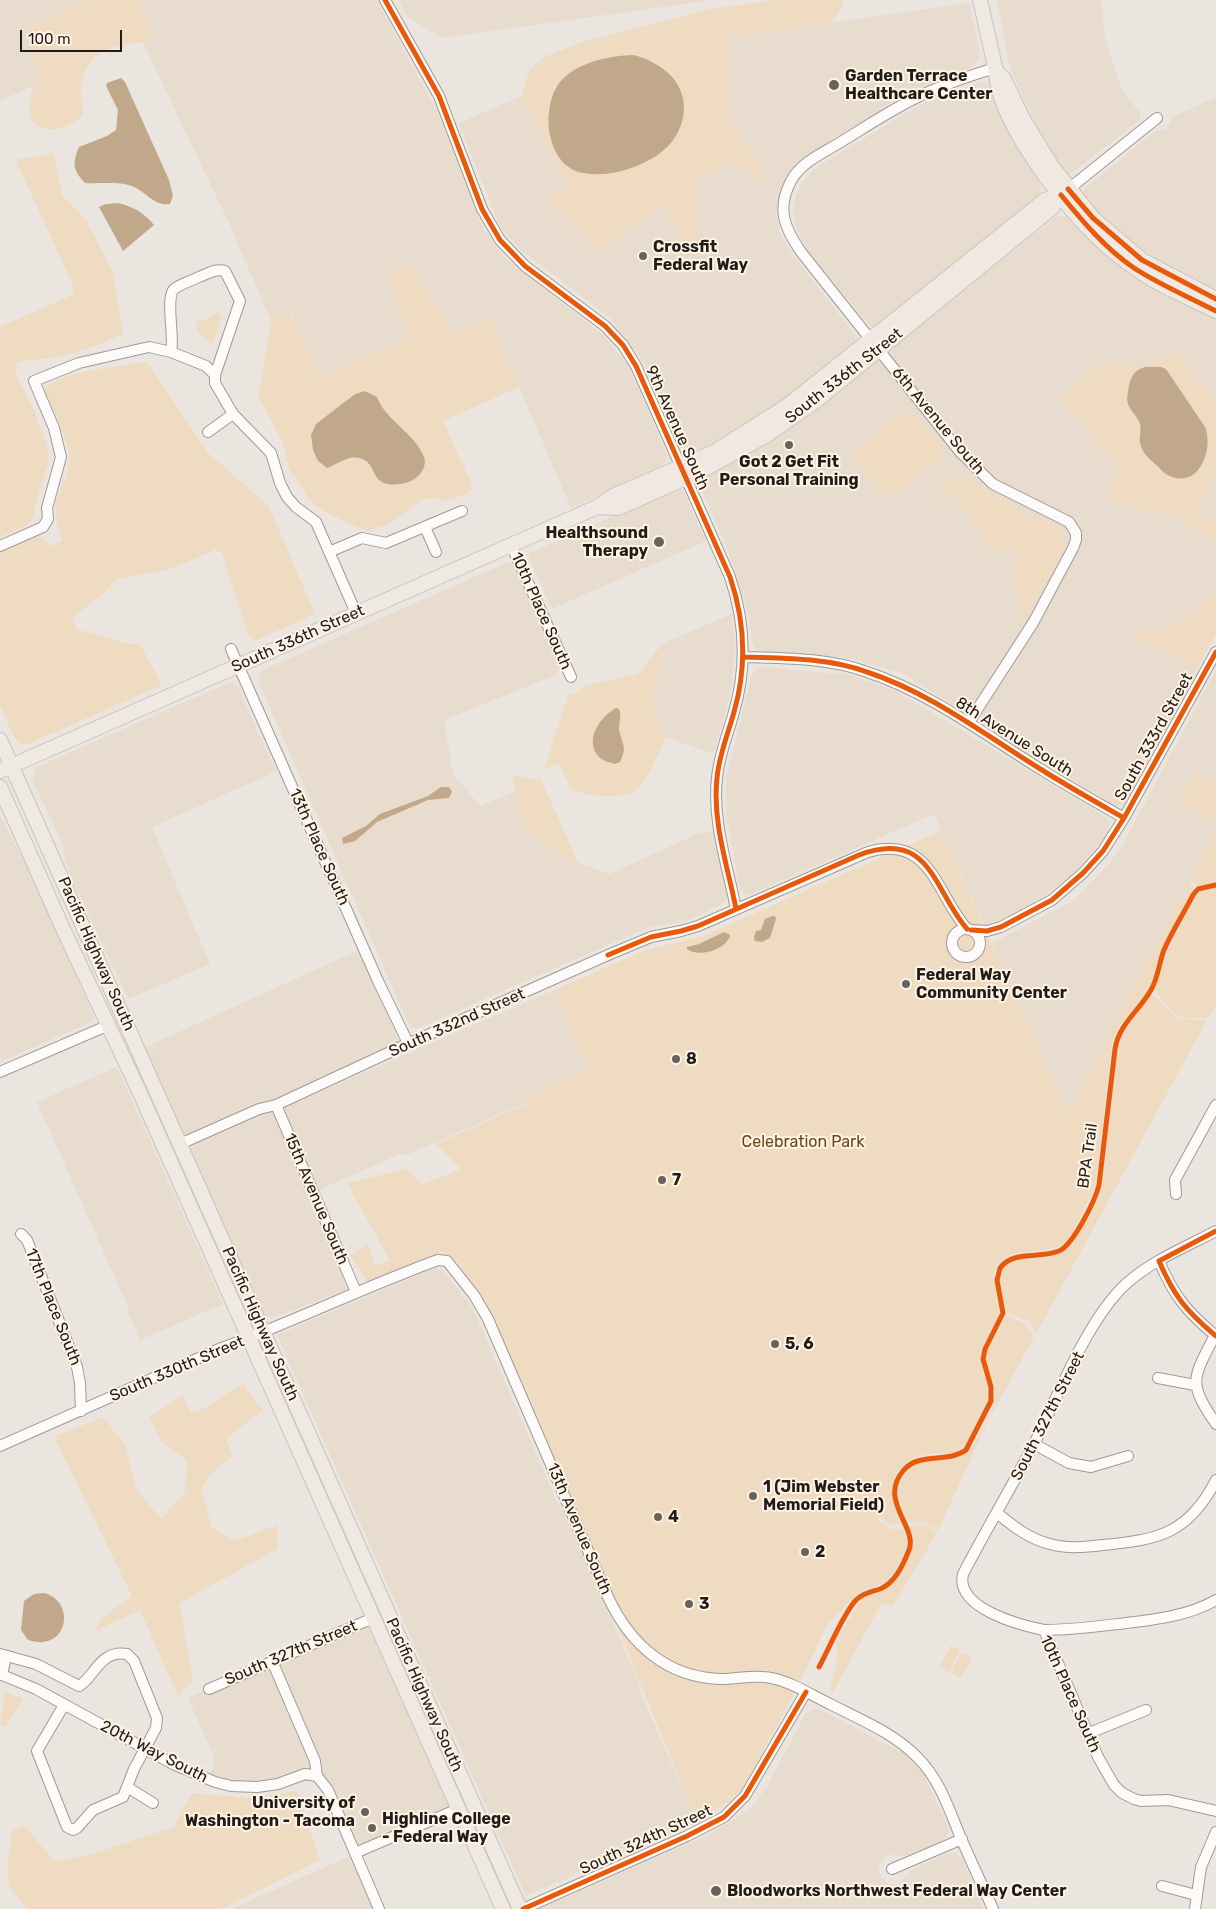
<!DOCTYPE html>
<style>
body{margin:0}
#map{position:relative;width:1216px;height:1909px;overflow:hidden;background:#ebe5df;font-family:Rubik,sans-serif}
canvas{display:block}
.scale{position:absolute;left:20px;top:30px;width:102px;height:22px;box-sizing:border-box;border:2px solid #201c18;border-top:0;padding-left:6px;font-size:15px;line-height:18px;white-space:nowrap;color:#201c18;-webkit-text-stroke:4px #fff3e6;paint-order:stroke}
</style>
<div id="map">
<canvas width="1216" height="1909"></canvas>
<div class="scale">100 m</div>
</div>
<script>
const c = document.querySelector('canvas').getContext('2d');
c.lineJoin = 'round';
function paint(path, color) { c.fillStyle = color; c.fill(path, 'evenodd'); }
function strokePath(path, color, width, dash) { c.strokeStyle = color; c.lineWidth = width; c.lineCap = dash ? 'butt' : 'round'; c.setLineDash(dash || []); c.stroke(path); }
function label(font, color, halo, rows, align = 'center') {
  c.font = font + ' Rubik,sans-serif'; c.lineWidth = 4; c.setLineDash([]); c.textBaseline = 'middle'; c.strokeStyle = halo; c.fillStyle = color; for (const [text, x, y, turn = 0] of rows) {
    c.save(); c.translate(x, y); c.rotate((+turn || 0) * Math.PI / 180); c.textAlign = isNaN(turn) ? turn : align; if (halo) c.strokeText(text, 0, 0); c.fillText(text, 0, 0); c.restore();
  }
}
const built = new Path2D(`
 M0,0H88L26,30L39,83L0,101Z
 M138,0H377L439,115L483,228L503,256L603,335L629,366L665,450L667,457L663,465L571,508L490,319L452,333L408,264L387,273L409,339L320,375L291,311L271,321L228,221L143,43L155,38Z
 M398,0H712L442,38L408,17Z
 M997,0H1101L1104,32L1112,59L1121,88L1140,113V120L1070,174L1064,172L1039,133L1010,68Z
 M969,3L980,52L978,61L972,67L905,94L802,159L790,173L780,191L777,209L779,231L788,248L854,334L856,342L787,398L734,432L697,451H690L684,449L679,443L649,374L640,357L609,317L522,251L503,231L498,222L459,123L521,96L568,189L547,200L598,250L662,205L701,264L694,184L728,162L772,186L728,113V37Z
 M980,82L987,83L990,86L1009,131L1039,181L1041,188L1039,195L875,327H871L810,254L799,234L795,224L793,210L795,198L800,186L815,168L913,109L928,101Z
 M1216,97V292L1164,264L1143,250L1102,216L1085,198L1083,193L1085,188L1154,132L1167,129L1171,122L1172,117Z
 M1057,216H1067L1088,240L1139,279L1216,319V634L1127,800L1121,806H1113L902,673L848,658L756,651L752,643L749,616L727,548L700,486L701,478L802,419Z
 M675,489L683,491L706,541L552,609L527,554Z
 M511,561L560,666L558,674L444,720L453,774L480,806L541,780L578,863L610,874L699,833L712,831L728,896L725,903L686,921L649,927L416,1029L411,1026L407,1020L259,683L260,675L263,670Z
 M732,614L735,648L732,684L727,708L713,754L666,737L651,707L663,643Z
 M766,667L850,675L896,691L1106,817L1110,824L1106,836L1073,874L1028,907L985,927L934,814L746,896L740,890L726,814V780L752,674L756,668Z
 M1216,670V831L1066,1114L992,943L1073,901L1108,865L1123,844Z
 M231,682L237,685L268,755L277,771L152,827L210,964L128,999L69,872L64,856L62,843L32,779L36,767Z
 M0,815L30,873L93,1015V1019L89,1023L0,1062Z
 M359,950L397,1037L403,1046L277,1105L313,1188L347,1290L272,1318L255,1313L139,1050Z
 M554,990L588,1069L523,1097L525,1103L404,1156L402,1153L319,1190L283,1108Z
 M117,1067L223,1304L140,1340L127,1310L129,1309L37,1102Z
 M435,1268L443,1270L473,1309L561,1511L564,1510L641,1688L639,1689L697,1822L526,1896L277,1335Z
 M367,1623L450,1807L355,1852L317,1776L278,1784L208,1780L215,1759L188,1698L272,1661Z
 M814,1709H819L903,1753L923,1773L948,1827L949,1833L943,1840L906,1856L890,1855L884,1858L878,1868L882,1878L888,1884H899L913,1869L949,1853H956L962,1858L984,1909H539L710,1834L746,1812L756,1802L767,1786L806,1713Z
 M350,1856L373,1909H232Z`);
const green = new Path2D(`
 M88,0H138L155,39C137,45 115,42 99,54C85,64 80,81 81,98C82,102 84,109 83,113C82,117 78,119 75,121C63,130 46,134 33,122C27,116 31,96 32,88L39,83L26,30Z
 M775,0H843L841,8L831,23L728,37V113L772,186L728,162L695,184L701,266L662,206L598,250L546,200L568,189L521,96L529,71L544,57L582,42L711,9ZM621,56L681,124C675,135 670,145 661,152C641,168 591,184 568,167C558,158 556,145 553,132C552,126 548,117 548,110C548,107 551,102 552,99C563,68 591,60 621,56Z
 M52,154L55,157L62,195L86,220L113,273L123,334C104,342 84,351 63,356C48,360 31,357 17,364L16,374L33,408L47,445L49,462L36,503L34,516L26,526L0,537V327L74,294L72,283L17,163L18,159Z
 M408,264L452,332L490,318L519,387L443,421L473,487L465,495L446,501C422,490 409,513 390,523C384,526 375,528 368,531L343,521L313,505L289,469L282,441L258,396L271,321L290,311L320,375L409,339L387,273ZM365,391L377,397L380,407L421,449L375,474C360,449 349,457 327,467L318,461L313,450L311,435L316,424L355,394Z
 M217,312L222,316L213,343C201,338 196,335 196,321L207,319Z
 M1173,353L1181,356L1216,404V467L1199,505L1203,514L1216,521V544L1176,516L1111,504L1108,498L1118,468L1116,464L1089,439L1087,426L1063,405L1059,398L1105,357L1115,364L1128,363L1137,370L1134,372L1129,406L1139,422L1141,430L1139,439L1142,450L1166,474L1207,455L1208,442L1202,422L1170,374L1161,367H1145L1157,356Z
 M147,362L208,453L269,506L315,614L255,641L248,634L222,553L215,550L167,570L117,579L102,595L73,617L76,629L128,644H140L162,685L28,744L20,743L14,737L0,705V552L35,536L44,539L49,546L62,541C61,532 54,514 55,507C57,493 66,480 69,467C73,445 53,410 44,390C57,371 123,366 147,362Z
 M912,413L916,414L943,447V456L902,490C894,495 887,494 878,490L852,455L895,418Z
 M957,475L962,476L1019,510L1059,527C1066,534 1067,540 1064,549L1024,621L1020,619C1018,613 1019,609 1019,603C1018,596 1007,585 1011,577C1015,568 1019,568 1018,556L1010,548L995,551L991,550L954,496L951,494L940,499L938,496C941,485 948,480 957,475Z
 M1216,589V634L1198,668L1133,638L1135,634L1170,625L1189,614Z
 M663,643L651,706L666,737C659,751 646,786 632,793C626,796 616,795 609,796C595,796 584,795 571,789L559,763L544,769L569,694L576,693L586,685L638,674ZM621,713C617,723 619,734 624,743L611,762C600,760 596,753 593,743Z
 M1195,771L1216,782V824L1178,803Z
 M513,775L541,780L578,863C530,836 517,834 513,775Z
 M941,831L1067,1113L1188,883L1194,888L1166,940L1149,989L1120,1025L1112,1042L1096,1183L1091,1196L1069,1239C1049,1260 1011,1242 997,1265C989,1280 1001,1294 1000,1310C999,1327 980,1340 980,1358C981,1373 993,1387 988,1402C985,1413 968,1446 959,1451C951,1455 942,1453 933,1454C912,1455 897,1466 893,1487C890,1502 900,1512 899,1524L890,1525L879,1516L877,1520L891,1529H903L907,1540V1547L898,1567L886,1582L862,1591L856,1595L841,1612L828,1623L788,1706L743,1787L731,1800L697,1822L486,1304L455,1259L445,1254L447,1253L442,1252L367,1282L351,1256L367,1244L375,1265L390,1261L347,1183L407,1169L423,1184L461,1169L436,1144L526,1104L523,1097L588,1069L554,990L646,950L703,936Z
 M1216,831V883L1198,886L1190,880Z
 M1216,887V1004L1209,1018C1187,1016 1181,1024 1166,1005C1162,999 1157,995 1155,988L1171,941L1193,899L1200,892Z
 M1152,994L1178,1019L1207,1020L1036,1334L1029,1322L1007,1312L1005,1309C1004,1289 990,1276 1010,1260L1053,1255L1068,1247L1074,1242L1097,1198L1103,1174L1118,1041L1127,1025Z
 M1004,1315L1024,1323L1034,1337L987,1423L938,1531L926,1523L906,1522C900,1508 893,1494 901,1479C916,1448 949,1470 968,1451C977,1442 996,1406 995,1393C993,1381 985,1369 986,1357C987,1342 998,1328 1004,1315Z
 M243,1384L263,1410L226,1439L232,1456L211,1474L201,1490L212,1528L236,1541L277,1525L278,1549L179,1603L193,1680L178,1696L140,1610L95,1631L102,1618L132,1596L54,1437L103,1417L125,1445L137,1490L161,1519L185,1492L187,1460L161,1441L149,1417L183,1395L191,1413L203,1409Z
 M913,1525L928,1526L937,1533L893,1606L884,1604L880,1606L832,1694L830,1687L836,1670L837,1640L862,1597L886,1588L896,1580L911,1549L909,1527Z
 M951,1645L960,1651L949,1672L939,1667Z
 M962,1652L972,1657L961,1678L951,1673Z
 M5,1692L23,1699L6,1727L0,1725Z
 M297,1791L320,1860L221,1909H27L9,1887L7,1873L12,1831L24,1825L55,1862L92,1854L174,1827L192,1793L251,1798Z`);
const water = new Path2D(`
 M633,55C647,58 657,64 667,72C694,95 687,134 659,154C639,168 608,178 583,173C545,167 537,100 566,76C584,61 610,56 633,55Z
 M121,78L125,82L169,180L173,196L170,204C155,207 145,191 132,186C118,181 100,184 85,183C73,170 72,164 79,147L107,136L116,130L118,110L106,86L107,83Z
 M118,203C134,207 144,213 154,225L123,251L99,207L106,204Z
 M1145,367H1161L1166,369L1205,427C1214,449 1199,489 1170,476C1164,474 1160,468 1155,464C1150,459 1143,454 1141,446C1138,439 1142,432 1140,424C1137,415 1128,409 1127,400C1129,386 1129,371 1145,367Z
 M365,391L377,397C386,421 415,433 424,457C426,462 424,470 420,474C415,480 408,483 400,484C368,489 379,462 359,458C348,455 338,464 327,468L318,461L313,450L311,435L316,424L355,394Z
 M616,708L619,709C622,715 619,722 619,729C620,737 624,742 624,750C623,754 622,758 620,762L615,764C610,762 605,762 600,758C583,741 599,718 616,708Z
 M441,787H449L452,792L449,798L428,800L377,822L355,841L343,844L342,838L366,826L380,814L428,796Z
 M772,916H775L776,919L770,938L762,942L755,941L754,937L756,931L761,930L765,919Z
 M724,932L729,934L730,936C725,950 699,958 687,949V947L699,944Z
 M44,1593C71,1599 71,1639 43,1642C38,1643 33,1641 28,1640L21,1630L24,1601L34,1594Z`);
const minor = new Path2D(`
 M385,0L439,96L482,209L500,240L525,266L605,326L623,345L636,366L730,577C745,621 747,667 734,712C728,734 719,755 717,778C712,822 728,867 736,909
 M1065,192L1157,118
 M233,414L271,453L280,483L287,497L296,507L316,522L356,613
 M208,432L233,414L215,383V375
 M425,527L436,552
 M511,545L571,677
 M0,546L43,527L48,519L47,508L61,457L54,428L34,381L79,363L149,347L171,352L206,366L215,375L240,301L225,271C216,268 207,274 199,277C191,281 180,284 174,289C165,298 175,338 171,352
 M329,552L362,538L386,543L462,511
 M231,649L378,981L408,1043
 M743,657C784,658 829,658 867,672C931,693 985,735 1042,770C1069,787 1096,802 1124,818
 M969,722L1033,623L1073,548L1076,540V533L1069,522L993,484L960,452L801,252C785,229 776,209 791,181C801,162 823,153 841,142C867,126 892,109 920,96C944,84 969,76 995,68
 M952 943a14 14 0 1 1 28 0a14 14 0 1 1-28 0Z
 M971,930L987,931L1001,927L1052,900L1083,873L1103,851L1124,818L1216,652
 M0,1072L109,1025
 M276,1105L356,1292
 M180,1144L259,1109L276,1105L403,1046L608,955L651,937L681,931L698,926L868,852C931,834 936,894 967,929
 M1176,1194L1175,1180L1216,1105
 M1216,1231C1186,1247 1153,1260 1127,1283C1088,1318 1058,1396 1034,1444C1011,1488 986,1530 963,1574C955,1608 1019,1625 1044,1630L1098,1757L1114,1785L1122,1793L1134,1799L1141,1801L1168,1800L1216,1811
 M21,1234L27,1240L77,1367L80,1383L81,1411
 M1159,1261C1174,1296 1186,1311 1216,1336
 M1215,1335C1193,1378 1187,1382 1216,1424
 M1158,1378L1195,1385
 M1034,1444L1069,1463L1091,1467L1128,1456
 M0,1446L219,1349C293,1322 364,1287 438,1260L447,1261L474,1295L488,1319L608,1597C630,1644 667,1678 722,1679C738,1679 755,1674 771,1678C792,1682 811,1695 830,1704C859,1719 894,1733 917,1757C939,1778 949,1809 960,1836C971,1861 982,1885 993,1909
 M997,1513C1013,1526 1029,1539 1050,1544C1067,1549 1086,1547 1103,1545C1159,1540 1189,1533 1216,1480
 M1044,1630C1069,1630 1093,1627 1118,1624C1152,1620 1186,1617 1216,1600
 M0,1654L36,1664L79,1686C94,1678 100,1649 127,1654L134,1661L157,1718L156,1728L134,1769L123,1797L93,1810L77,1828L73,1830L67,1827L37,1751L64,1705
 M272,1661L315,1761L317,1776L328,1790L379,1909
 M0,1674L36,1689L175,1765L215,1782L231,1786L257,1787L278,1784L305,1774L317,1776
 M2,1675L6,1656
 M209,1689L373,1618
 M1087,1734L1146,1710
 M127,1787L153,1803
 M355,1853L458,1809
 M892,1869L962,1839
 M1162,1886L1196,1895
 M523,1909L687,1836L724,1817L745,1796L806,1692
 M1195,1909L1201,1867L1216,1832`);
const major = new Path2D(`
 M980,0L996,71C997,117 1055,193 1086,226C1100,241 1116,255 1132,266C1157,285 1188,297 1216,311
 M997,72L1004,79L1023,119L1051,165L1093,218L1142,260L1216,299
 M597,507L618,508L699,472L767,435L816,401L1052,208L1061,195
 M0,740L520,1909
 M0,771L597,507L611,497L714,452L787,406L1045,200L1061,195
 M0,787L64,931L140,1093L503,1909`);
const cycleway = new Path2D(`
 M385,0L439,96L482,209L500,240L525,266L605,326L623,345L636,366L730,577C745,621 747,667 734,712C728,734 719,755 717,778C712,822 728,867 736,909
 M1068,189L1093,218L1142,260L1216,299
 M1061,195C1083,222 1106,249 1134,268C1160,285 1189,297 1216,311
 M743,657C784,658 829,658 867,672C931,693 985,735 1042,770C1069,787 1096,802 1124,818
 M971,930L987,931L1001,927L1052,900L1083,873L1103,851L1124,818L1216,652
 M608,955L651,937L681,931L698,926L859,855C931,828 933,890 967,929
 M1216,1231L1159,1261C1174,1296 1186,1311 1216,1336
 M819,1667C829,1649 843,1614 856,1600C863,1593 871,1592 880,1589C895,1583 903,1565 909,1550C918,1527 878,1501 903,1471C919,1451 947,1464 966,1450L991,1401V1387L983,1359L985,1349L1003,1313L997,1280L1000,1268C1014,1250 1039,1259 1059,1251C1073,1245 1095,1201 1099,1185L1115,1049C1119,1024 1139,1011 1151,990C1158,978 1159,963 1164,950C1172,931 1184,913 1193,895L1198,889L1216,885
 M523,1909L687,1836L724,1817L745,1796L806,1692`);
const markers = [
 [834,85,6,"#67625e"],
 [643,256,5,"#67625e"],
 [789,445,5,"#67625e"],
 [659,542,6,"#67625e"],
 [906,984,5,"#67625e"],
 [676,1059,5,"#67625e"],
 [662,1180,5,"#67625e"],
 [775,1344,5,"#67625e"],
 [753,1496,5,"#67625e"],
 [658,1517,5,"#67625e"],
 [805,1552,5,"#67625e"],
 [689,1604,5,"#67625e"],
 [365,1812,5,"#67625e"],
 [372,1828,5,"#67625e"],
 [716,1891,6,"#67625e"]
];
const poiNames = [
 ["Garden Terrace",845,76],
 ["Healthcare Center",845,94],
 ["Crossfit",653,247],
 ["Federal Way",653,265],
 ["Got 2 Get Fit",789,462,"center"],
 ["Personal Training",789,480,"center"],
 ["Healthsound",648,533,"right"],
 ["Therapy",648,551,"right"],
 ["Federal Way",916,975],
 ["Community Center",916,993],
 ["8",686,1059],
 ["7",672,1180],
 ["5, 6",785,1344],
 ["1 (Jim Webster",763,1487],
 ["Memorial Field)",763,1505],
 ["4",668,1517],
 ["2",815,1552],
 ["3",699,1604],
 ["University of",355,1803,"right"],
 ["Washington - Tacoma",355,1821,"right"],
 ["Highline College",382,1819],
 ["- Federal Way",382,1837],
 ["Bloodworks Northwest Federal Way Center",727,1891]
];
const streetNames = [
 ["South 336th Street",844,376,-38],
 ["6th Avenue South",938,421,50],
 ["9th Avenue South",677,428,66],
 ["10th Place South",541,611,66],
 ["South 336th Street",298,639,-24],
 ["8th Avenue South",1014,737,32],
 ["South 333rd Street",1154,737,-61],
 ["13th Place South",319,847,66],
 ["Pacific Highway South",96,954,66],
 ["South 332nd Street",457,1023,-24],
 ["BPA Trail",1088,1156,-82],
 ["15th Avenue South",316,1199,67],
 ["17th Place South",53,1307,68],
 ["Pacific Highway South",260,1324,66],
 ["South 330th Street",177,1369,-23],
 ["South 327th Street",1048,1416,-63],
 ["13th Avenue South",579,1529,67],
 ["South 327th Street",291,1653,-23],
 ["10th Place South",1070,1694,66],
 ["Pacific Highway South",424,1695,66],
 ["20th Way South",154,1752,27],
 ["South 324th Street",646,1840,-25]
];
const parkNames = [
 ["Celebration Park",803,1142]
];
paint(built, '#e8dcce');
paint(green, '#efdbc2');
paint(water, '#c2a88a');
strokePath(minor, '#9f9a95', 12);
strokePath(major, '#c7c4c1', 16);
strokePath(minor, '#fcfbfa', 10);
strokePath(major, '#efe9e2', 14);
strokePath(cycleway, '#e8590c', 5);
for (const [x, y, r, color] of markers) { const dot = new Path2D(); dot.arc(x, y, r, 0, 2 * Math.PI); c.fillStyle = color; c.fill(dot); strokePath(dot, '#fff3e6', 2); }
label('bold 16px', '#201c18', '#fff3e6', poiNames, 'left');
label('16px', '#201c18', '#fff3e6', streetNames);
label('16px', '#6b4714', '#fff3e6', parkNames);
</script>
